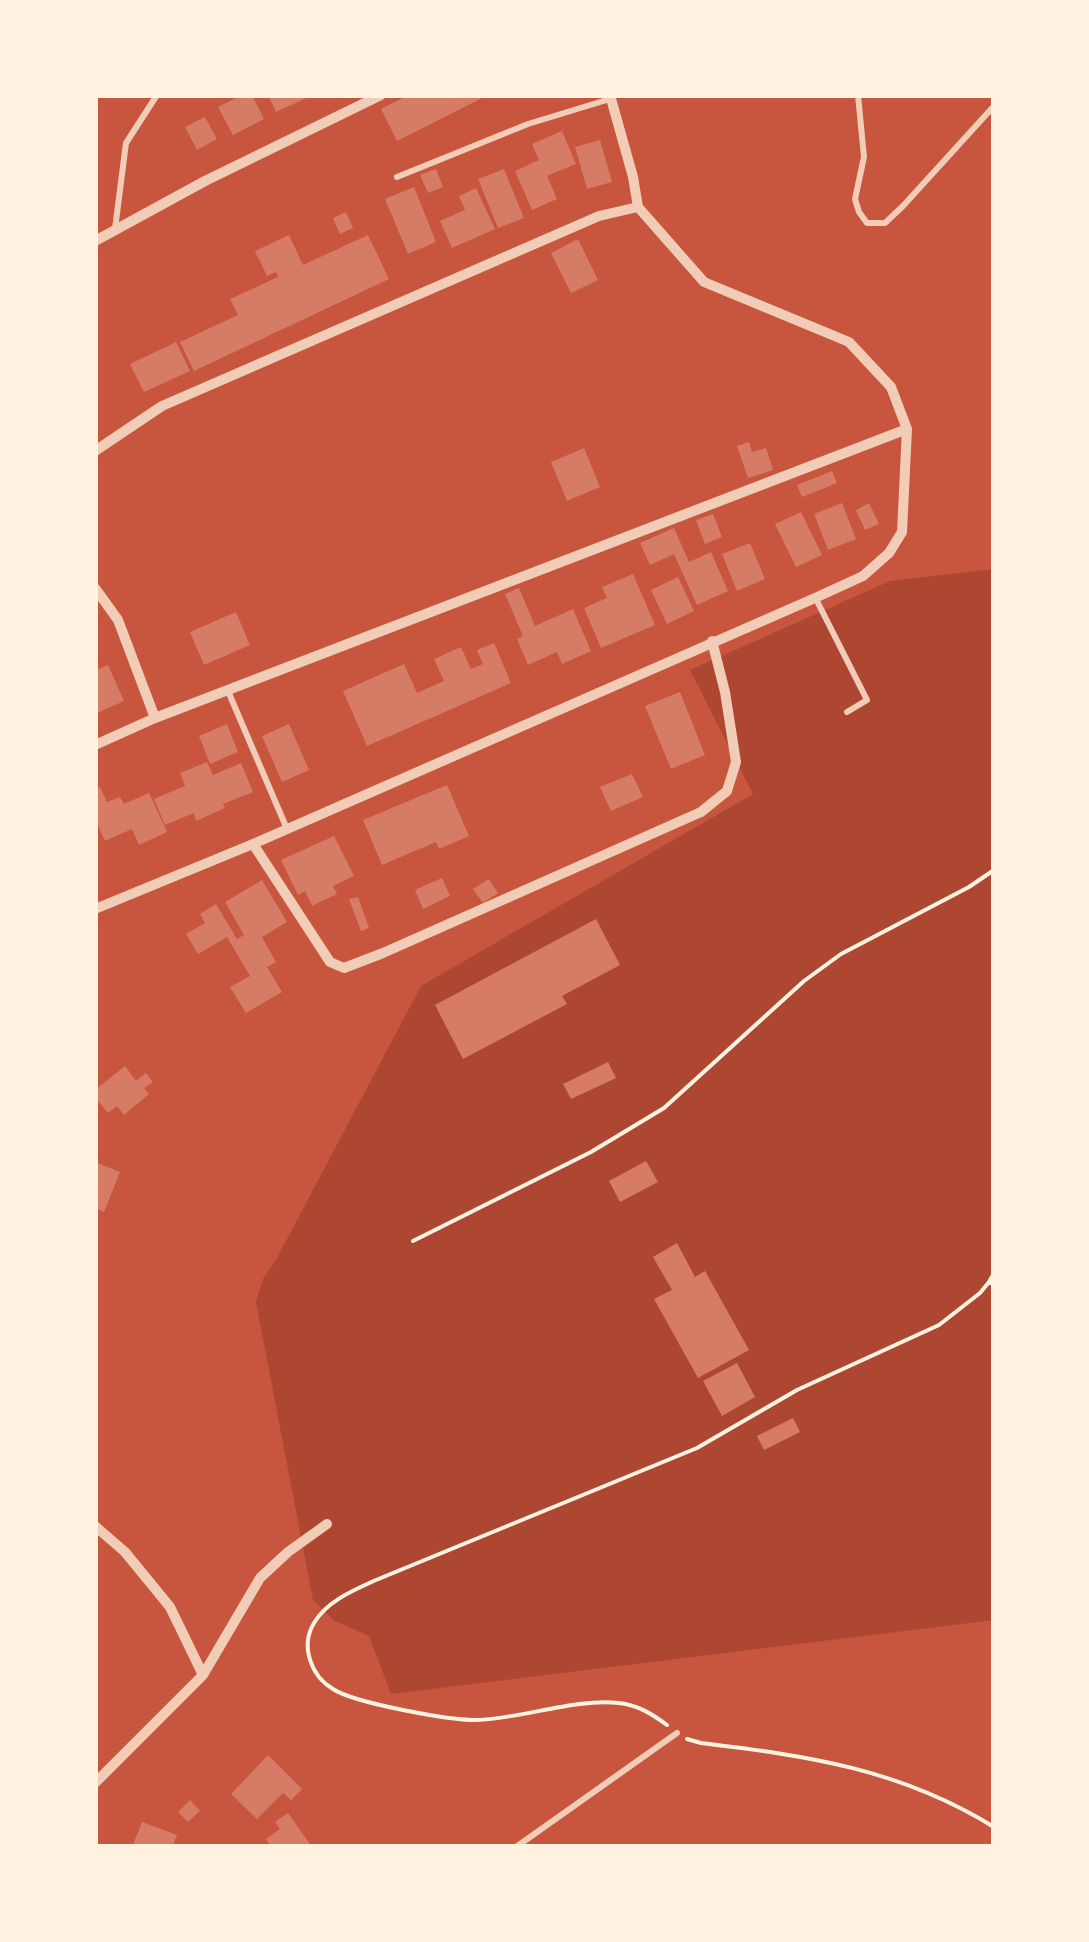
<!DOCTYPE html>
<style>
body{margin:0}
#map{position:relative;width:1089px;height:1942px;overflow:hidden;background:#c8553d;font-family:Cabin,sans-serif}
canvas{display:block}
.frame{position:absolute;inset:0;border:98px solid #fff3e0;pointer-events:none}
</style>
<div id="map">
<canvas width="1089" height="1942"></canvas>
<div class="frame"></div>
</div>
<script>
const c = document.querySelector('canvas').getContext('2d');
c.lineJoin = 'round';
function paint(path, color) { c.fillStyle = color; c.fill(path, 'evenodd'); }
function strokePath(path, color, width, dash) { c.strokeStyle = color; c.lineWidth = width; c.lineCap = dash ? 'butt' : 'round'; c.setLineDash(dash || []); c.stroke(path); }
const green = new Path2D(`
 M994,569V1620L391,1694L369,1636L333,1620L313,1600L256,1302L263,1279L277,1258L421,986L753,794L690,670L890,581Z`);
const building = new Path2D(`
 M242,95H252L264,119L233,135L218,107Z
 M268,95H313L276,112Z
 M409,95H488L397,141L381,109Z
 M205,117L217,139L197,150L185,127Z
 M562,131L576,164L547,176L557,199L532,210L515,171L539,160L532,144Z
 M600,140L612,182L587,189L575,147Z
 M436,169L443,187L428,193L420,175Z
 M504,169L524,218L498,228L478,179Z
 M414,187L436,242L408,254L385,199Z
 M476,188L495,229L452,248L440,221L465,210L459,196Z
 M346,212L353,228L340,234L333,218Z
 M289,235L303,265L368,235L389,279L194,371L180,342L238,315L230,299L278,277L276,272L267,276L255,251Z
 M578,239L598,280L571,293L551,253Z
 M176,342L190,371L144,392L130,364Z
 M749,442L752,452L766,448L773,470L748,478L737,446Z
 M584,448L600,487L567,501L551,462Z
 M832,471L837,483L802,497L797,485Z
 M842,503L856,539L828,550L814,514Z
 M869,503L879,524L865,530L856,510Z
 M801,512L822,555L796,567L775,524Z
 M713,514L722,537L705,544L696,520Z
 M674,528L689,562L711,552L728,591L697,605L674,554L650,565L640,543Z
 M750,543L765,579L737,591L722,554Z
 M633,574L655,625L601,648L584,608L607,598L602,587Z
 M678,577L694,611L667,624L651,590Z
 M519,588L535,626L573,609L591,651L562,664L557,652L528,665L517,639L523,636L505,594Z
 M236,612L250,645L204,665L190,632Z
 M494,643L511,683L367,746L343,691L404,664L417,693L444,681L434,659L461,647L471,669L483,664L477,650Z
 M108,665L124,701L95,714V670Z
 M680,692L705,755L671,769L645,706Z
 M227,724L238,752L210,764L199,736Z
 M289,724L309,770L282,782L262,736Z
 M207,762L213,775L241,763L253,792L223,804L225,808L196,821L194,813L165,825L154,799L185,786L180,773Z
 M632,774L643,797L611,811L600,787Z
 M447,785L469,836L439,849L436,842L382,865L363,820Z
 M100,787L107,802L120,797L124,804L149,793L167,832L139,845L132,829L105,841L95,819V789Z
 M334,836L354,876L333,886L337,894L312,906L305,891L298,895L281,860Z
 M442,878L450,896L423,909L415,890Z
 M489,879L498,893L483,903L473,889Z
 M262,880L287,922L262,937L276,962L267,967L282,992L246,1013L230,987L250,976L227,937L198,954L186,934L205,923L200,914L216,904L237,939L244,935L225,902Z
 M358,897L369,928L361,931L349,899Z
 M596,919L620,965L562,996L567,1004L463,1059L435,1005Z
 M608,1062L616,1078L571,1099L563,1084Z
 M125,1066L136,1081L146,1073L153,1082L144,1088L149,1094L124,1115L117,1106L108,1113L95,1097V1090Z
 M646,1161L658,1182L620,1202L609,1181Z
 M95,1162L120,1172L104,1212L95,1208Z
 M677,1243L695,1277L705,1271L749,1350L698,1378L654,1299L672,1290L653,1257Z
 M737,1363L755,1397L722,1416L703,1381Z
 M793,1418L800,1432L764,1450L757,1436Z
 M268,1755L302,1789L291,1800L283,1793L257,1819L231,1794Z
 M190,1800L200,1811L188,1822L178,1812Z
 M288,1813L312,1847H271L266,1839L280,1829L275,1822Z
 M142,1822L177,1835L172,1847H132Z`);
const path = new Path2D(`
 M413,1241L591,1152L664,1108L804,981L841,954L969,887L994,870
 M989,1282L994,1273
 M667,1725C652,1714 638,1705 619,1703C574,1698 522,1719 475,1720C448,1720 354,1703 333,1689C311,1676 300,1646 314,1623C327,1601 354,1590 376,1580L697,1448L797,1390L939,1325L980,1293L989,1282L994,1285
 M687,1739L701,1743C809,1756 900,1769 994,1827`);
const service = new Path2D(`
 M858,95L864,157L855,199L859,212L867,223H885L903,206L994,106
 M397,177L528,124L610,99
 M115,229L126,143L157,95
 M816,599L867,700L847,712
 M228,691L287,829
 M516,1847L677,1733`);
const minor = new Path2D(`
 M95,241L205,181L381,95
 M95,451L162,406L599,216L638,207
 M95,588L118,620L155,718
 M95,745L155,718L907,429
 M253,844L330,962L344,968L383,953L701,812L727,791L736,762L725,692L712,641
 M95,909L253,844L815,598L863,576L889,553L902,532L907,429L891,387L849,342L704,282L638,207L633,177L610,95
 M95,1526L125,1552L170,1607L203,1675
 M95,1783L203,1675L260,1578L288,1552L327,1524`);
paint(green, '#ae4732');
paint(building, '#d67c66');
strokePath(path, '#fff3e0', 4);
strokePath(service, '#f1ccb7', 6);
strokePath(minor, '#f1ccb7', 10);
</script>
